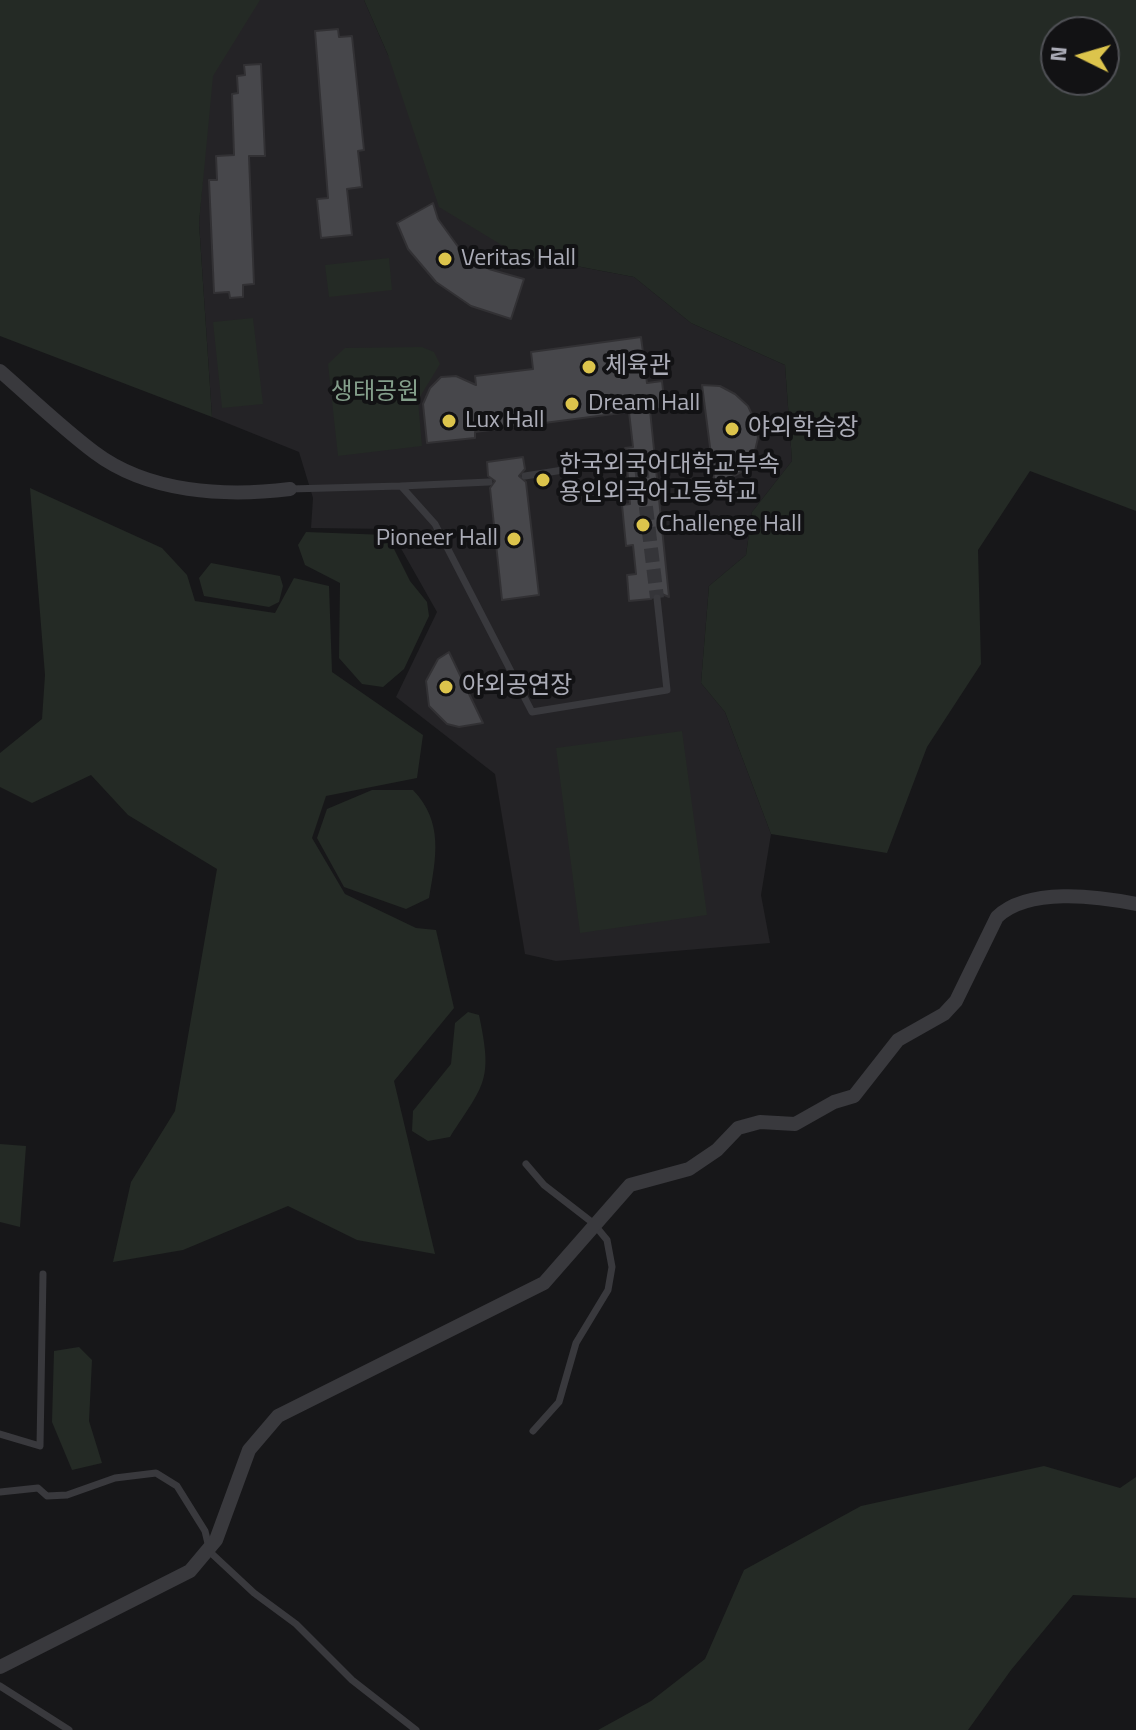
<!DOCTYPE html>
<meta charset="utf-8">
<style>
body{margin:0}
#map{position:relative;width:1136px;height:1730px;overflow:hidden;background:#171719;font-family:"Titillium Web",sans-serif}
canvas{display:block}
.north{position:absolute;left:1040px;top:16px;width:80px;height:80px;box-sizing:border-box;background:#121214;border:2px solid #4f5055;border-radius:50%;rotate:275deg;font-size:22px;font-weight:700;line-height:32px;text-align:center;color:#abacb7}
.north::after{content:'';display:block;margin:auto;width:28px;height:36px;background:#dcc44c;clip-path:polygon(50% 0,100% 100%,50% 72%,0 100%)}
</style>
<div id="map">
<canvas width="1136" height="1730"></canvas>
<div class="north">N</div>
</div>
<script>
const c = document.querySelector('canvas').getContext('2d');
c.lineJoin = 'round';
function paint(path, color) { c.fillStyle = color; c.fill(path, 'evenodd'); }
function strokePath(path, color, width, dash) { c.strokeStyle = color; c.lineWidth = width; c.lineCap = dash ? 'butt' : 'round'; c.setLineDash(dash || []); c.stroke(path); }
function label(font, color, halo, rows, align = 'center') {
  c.font = font + ' "Titillium Web","Noto Sans KR",sans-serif'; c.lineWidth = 8; c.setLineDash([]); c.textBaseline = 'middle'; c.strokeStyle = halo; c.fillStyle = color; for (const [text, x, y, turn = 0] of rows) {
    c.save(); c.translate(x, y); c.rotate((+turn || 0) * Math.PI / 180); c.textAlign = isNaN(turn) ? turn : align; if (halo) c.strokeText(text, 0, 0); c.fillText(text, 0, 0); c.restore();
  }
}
const built = new Path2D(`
 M254,0H364L388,55L518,255L634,277L691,323L785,365L792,461L752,512L746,555L709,586L701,683L725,712L771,834L761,895L770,943L556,961L525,954L495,774L396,697L437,612L390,529L311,528L313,498L299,452L212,417L199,223L213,47Z`);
const green = new Path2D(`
 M0,0H260L213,76L199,223L212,417L0,336Z
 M364,0H1136V511L1030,471L978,550L981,664L927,747L887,853L771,834L725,712L701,683L709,586L746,555L752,512L792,461L785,365L691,323L634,277L518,255L439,207L388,55ZM1056,32H1104V80H1056Z
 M389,258L392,290L329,297L325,265Z
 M253,318L263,404L222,408L213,322Z
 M422,347L434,352L440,364L418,400L422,446L338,456L328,364L345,348Z
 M30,488L162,548L187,575L195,601L275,613L294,578L329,586L332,672L423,735L417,778L326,796L312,838L345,894L416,928L436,930L454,1008L394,1081L435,1254L357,1240L288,1206L183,1250L113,1262L131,1182L175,1111L217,869L128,815L91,775L32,803L0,787V753L42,719L45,675Z
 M306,532L387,535L410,581L427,602L429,616L404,669L383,687L362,684L339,658L340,583L305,565L298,545Z
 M211,563L280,576L283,586L279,602L269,607L204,596L199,578Z
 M682,731L707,915L580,933L556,748Z
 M372,790H413C444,822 436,858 429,898L406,909L344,887L317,838L327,809Z
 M468,1012L479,1015C493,1081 485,1083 450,1137L428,1141L412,1131L413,1111L451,1064L455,1023Z
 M0,1144L26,1146L20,1227L0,1222Z
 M79,1347L92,1360L89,1421L102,1463L72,1470L52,1422L54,1351Z
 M1044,1466L1120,1488L1136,1477V1598L1073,1595L1011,1670L968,1730H598L651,1701L705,1659L744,1570L861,1506Z`);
const building = new Path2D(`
 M338,29L339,37L352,36L364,150L358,151L362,187L347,189L352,235L321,238L317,199L328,198L315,31Z
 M261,64L265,156H249L254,284L243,285V297L230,298L229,292L214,293L209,180H217L216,156L234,155L232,94L238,93L237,76L245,75L244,65Z
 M433,203L438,219L459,248L489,269L524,279L511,319L471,306L436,282L408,249L397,223Z
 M641,337L647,383L662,381L665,408L650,410L669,597L657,592L651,599L629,601L627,575L636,574L633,545L626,546L622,505L630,504L627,466L632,460L625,448L633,447L629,412L475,432V438L427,443L423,404L430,388L441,377L456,376L476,385L475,376L533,369L531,352Z
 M702,385L720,386L735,394L748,406L755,421L758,438L754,455L745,470L715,486Z
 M523,457L525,469L519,476L526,482L539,595L502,600L490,488L495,481L488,476L487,462Z
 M449,652L483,723L459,727L447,724L429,706L426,681L438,659Z`);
const streetTunnel = new Path2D(`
 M626,460L640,458L657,598`);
const lane = new Path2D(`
 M525,476L626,460
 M401,486L489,482
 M290,489L401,486L435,524L532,712L667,690L657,598
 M526,1164L544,1185L593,1223L607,1240L612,1267L608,1290L576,1343L559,1402L533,1431
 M0,1434L40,1446L43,1274
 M0,1492L38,1488L47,1496L67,1495L115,1478L156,1473L177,1486L205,1531L210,1552L254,1593L296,1624L352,1680L416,1730
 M0,1686L69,1730`);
const street = new Path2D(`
 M0,371C31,398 61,427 94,452C148,493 225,497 290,489
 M0,1667L190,1571L216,1540L249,1450L278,1416L544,1283L630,1185L689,1169L717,1150L738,1128L760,1122L795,1124L834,1102L854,1096L898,1040L944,1014L956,1001L997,917C1028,887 1097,896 1136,904`);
const markers = [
 [445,259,8,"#dcc44c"],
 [589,367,8,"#dcc44c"],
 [572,404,8,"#dcc44c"],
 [449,421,8,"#dcc44c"],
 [732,429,8,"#dcc44c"],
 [543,480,8,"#dcc44c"],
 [643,525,8,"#dcc44c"],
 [514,539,8,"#dcc44c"],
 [446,687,8,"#dcc44c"]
];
const poiNames = [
 ["Veritas Hall",461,259],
 ["체육관",605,367],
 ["Dream Hall",588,404],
 ["Lux Hall",465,421],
 ["야외학습장",748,429],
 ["한국외국어대학교부속",559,466],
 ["용인외국어고등학교",559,494],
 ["Challenge Hall",659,525],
 ["Pioneer Hall",498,539,"right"],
 ["야외공연장",462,687]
];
const parkNames = [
 ["생태공원",375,393]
];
paint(built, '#242326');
paint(green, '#242a25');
paint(building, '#47474b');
strokePath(building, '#323134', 2);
strokePath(streetTunnel, '#353539', 14, [14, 7]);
strokePath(lane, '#39393d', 7);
strokePath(street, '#39393d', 14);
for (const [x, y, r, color] of markers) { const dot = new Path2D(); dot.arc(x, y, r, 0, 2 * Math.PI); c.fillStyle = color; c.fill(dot); strokePath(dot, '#121214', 3); }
label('24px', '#abacb7', '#121214', poiNames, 'left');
label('24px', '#849f8b', '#121214', parkNames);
</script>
